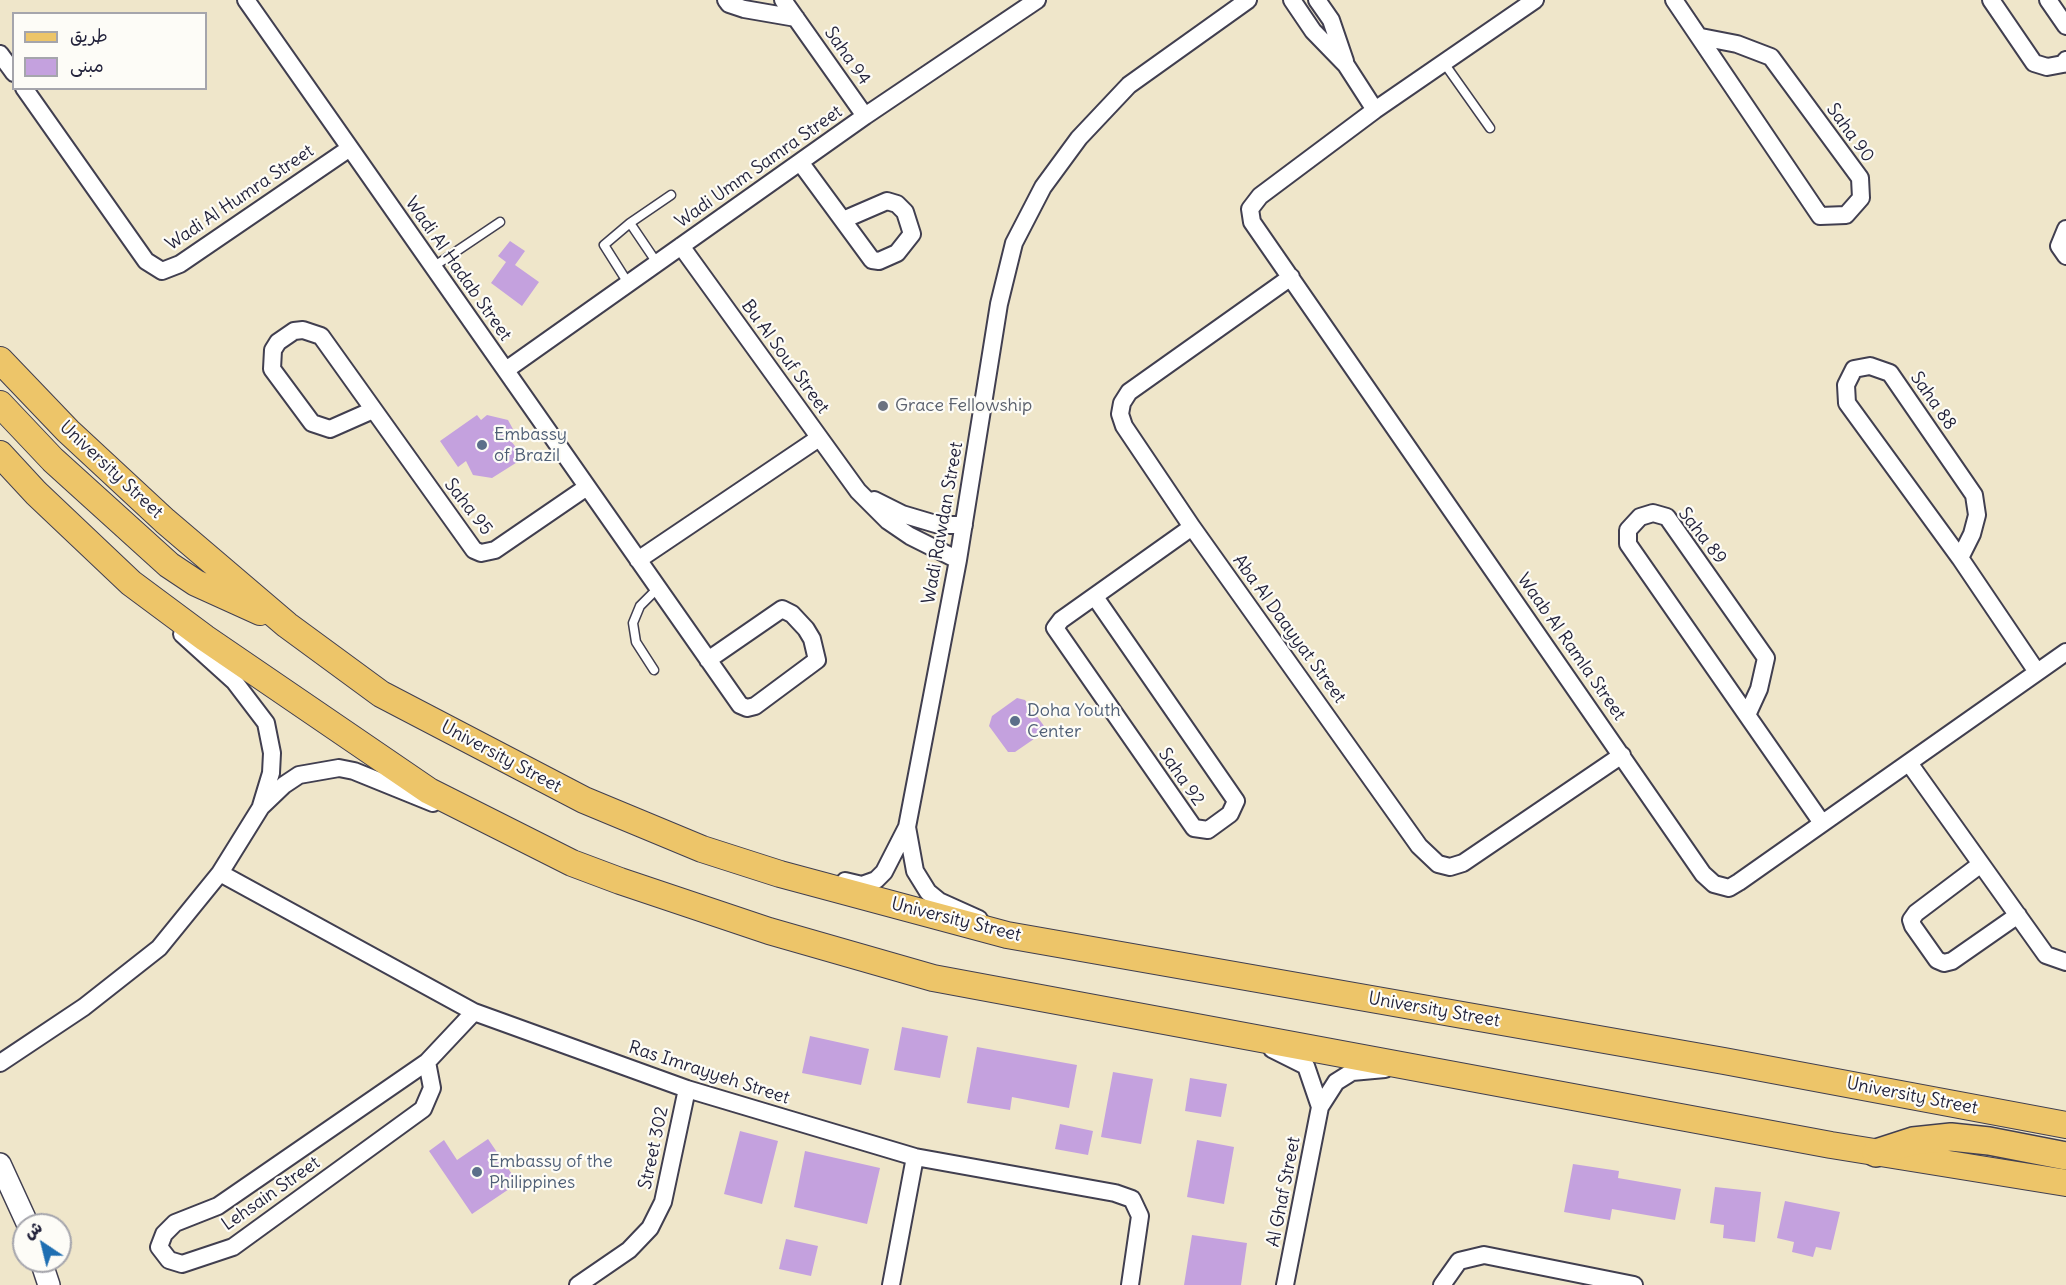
<!DOCTYPE html>
<html>
<head>
<meta charset="utf-8">
<style>
  body { margin:0 }
  #map { position:relative; width:2066px; height:1285px; overflow:hidden; background:#efe6ca; font-family:Delius,"Playpen Sans Arabic",sans-serif }
  canvas { display:block }
  .legend { position:absolute; left:12px; top:12px; width:195px; height:78px; box-sizing:border-box; background:#fdfcf7; border:2px solid #a5a5ac; margin:0; padding:8px 10px; list-style:none; font-size:18px; color:#22223b }
  .legend li { display:flex; align-items:center; gap:12px; height:30px }
  .legend b { width:30px; border:2px solid #a5a5ac }
  .north { position:absolute; left:12px; top:1213px; width:60px; height:60px; box-sizing:border-box; background:#fdfcf7; border:2px solid #a5a5ac; border-radius:50%; rotate:325deg; font-size:16px; font-weight:700; line-height:24px; text-align:center; color:#22223b }
  .north::after { content:''; display:block; margin:auto; width:21px; height:27px; background:#1f6fb2; clip-path:polygon(50% 0,100% 100%,50% 72%,0 100%) }
</style>
</head>
<body>
<div id="map">
<canvas width="2066" height="1285"></canvas>
<ul class="legend">
<li><b style="height:8px;background:#edc569"></b>طريق</li>
<li><b style="height:16px;background:#c4a1de"></b>مبنى</li>
</ul>
<div class="north">ش</div>
</div>
<script>
const ctx = document.querySelector('canvas').getContext('2d');
ctx.lineJoin = 'round';
function fillPath(path, color) {
  ctx.fillStyle = color;
  ctx.fill(path, 'evenodd');
}
function shape(rows) {
  const path = new Path2D();
  for (const r of rows) {
    path.moveTo(r[0], r[1]);
    for (let i = 2; i < r.length; i += 2) path.lineTo(r[i], r[i + 1]);
  }
  return path;
}
function stroke(path, color, width, dash) {
  ctx.strokeStyle = color;
  ctx.lineWidth = width;
  ctx.lineCap = dash ? 'butt' : 'round';
  ctx.setLineDash(dash || []);
  ctx.stroke(path);
}
function label(font, color, halo, rows, align = 'center') {
  ctx.font = font + ' Delius,sans-serif';
  ctx.lineWidth = 4.5;
  ctx.setLineDash([]);
  ctx.textBaseline = 'middle';
  ctx.strokeStyle = halo;
  ctx.fillStyle = color;
  for (const [text, x, y, turn = 0] of rows) {
    ctx.save();
    ctx.translate(x, y);
    ctx.rotate((+turn || 0) * Math.PI / 180);
    ctx.textAlign = isNaN(turn) ? turn : align;
    if (halo) ctx.strokeText(text, 0, 0);
    ctx.fillText(text, 0, 0);
    ctx.restore();
  }
}
fillPath(shape([
  [510,241,525,251,515,265,539,282,522,306,491,283,506,262,498,256],
  [477,415,481,420,487,415,508,420,514,431,507,436,522,455,519,461,492,478,473,475,466,461,458,467,440,441],
  [1017,698,1025,700,1047,730,1015,752,1008,752,989,726,992,716],
  [902,1027,948,1036,940,1078,894,1070],
  [810,1036,869,1049,861,1085,802,1073],
  [977,1047,1077,1065,1069,1108,1012,1097,1010,1110,967,1103],
  [1113,1072,1153,1079,1141,1144,1101,1137],
  [1190,1078,1227,1084,1221,1117,1185,1111],
  [1060,1124,1093,1131,1088,1155,1055,1149],
  [740,1131,778,1141,762,1204,724,1194],
  [488,1139,518,1183,472,1214,429,1151,444,1140,457,1160],
  [1197,1140,1234,1147,1224,1204,1187,1197],
  [805,1151,880,1168,867,1224,794,1207],
  [1573,1164,1619,1171,1618,1178,1681,1189,1675,1220,1612,1209,1610,1220,1564,1212],
  [1715,1187,1761,1192,1755,1242,1723,1238,1724,1225,1710,1223],
  [1785,1201,1840,1212,1831,1250,1816,1247,1813,1257,1792,1252,1794,1242,1777,1238],
  [1192,1235,1247,1243,1241,1285,1184,1285],
  [786,1239,818,1246,811,1276,779,1269]
]), '#c4a1de');
const service = shape([
  [1444,63,1490,128],
  [657,263,630,223,671,195],
  [433,267,500,222],
  [628,283,604,245,630,223],
  [654,670,636,642,633,623,640,606,658,588]
]);
const minor = shape([
  [246,0,350,148,740,705,747,708,755,706,817,660,812,639,806,629,792,614,782,609,708,660],
  [726,0,729,4,744,9,796,18],
  [783,0,865,116],
  [1292,0,1313,31,1346,65,1375,110],
  [1317,0,1331,20,1345,61],
  [1535,0,1375,110,1260,196,1250,209,1252,222,1703,874,1714,884,1729,888,1739,882,2066,652],
  [1674,0,1820,216,1846,215,1861,198,1860,178,1771,57,1737,44,1701,37],
  [1991,0,2034,63,2047,67,2063,64,2066,60],
  [2048,0,2066,26],
  [0,54,14,73],
  [24,88,146,261,162,271,180,264,350,148],
  [800,162,872,260,879,261,897,253,912,234,905,212,897,204,887,201,843,220],
  [2066,229,2059,246,2066,256],
  [681,246,858,491,888,521,910,536,958,560],
  [1291,277,1129,392,1122,403,1120,414,1124,426,1192,527,1419,846,1438,864,1450,867,1463,863,1622,755],
  [506,370,865,116,1037,0],
  [373,410,330,429,312,423,272,369,273,350,278,342,294,331,303,330,321,336,474,550,481,553,495,550,587,487],
  [874,500,902,514,939,525,964,525],
  [1960,558,1972,534,1977,515,1974,495,1890,373,1870,366,1854,369,1846,385,1847,403,1960,558,2037,672],
  [638,560,819,438],
  [1095,597,1236,801,1230,814,1208,830,1194,828,1055,628,1061,620,1192,527],
  [182,634,234,681,266,723,272,753,271,773,261,806],
  [1748,713,1759,689,1766,658,1667,517,1653,513,1640,517,1628,530,1628,544,1822,823],
  [1909,763,2046,955,2066,962],
  [907,827,915,871,928,892,939,901,979,919],
  [1981,864,1916,913,1911,920,1913,926,1937,960,1944,963,1952,961,2018,915],
  [220,873,474,1012,687,1089,915,1157,1115,1193,1132,1199,1140,1216,1130,1285],
  [845,881,862,885,876,880,884,872,907,827,958,560,999,304,1014,243,1043,187,1079,138,1129,85,1248,0],
  [1272,1049,1306,1066,1320,1107],
  [427,1062,432,1088,423,1109,233,1247,182,1264,169,1260,159,1247,164,1234,175,1223,218,1206,427,1062,474,1012],
  [0,1063,84,1007,159,948,220,873,261,807,284,785,299,775,339,768,354,771,433,803],
  [578,1285,629,1250,650,1228,663,1202,687,1089],
  [891,1285,915,1157],
  [1285,1285,1320,1107,1336,1082,1352,1072,1385,1069],
  [1442,1285,1459,1261,1484,1255,1634,1285]
]);
const tertiary = shape([
  [0,1164,28,1225],
  [41,1261,49,1285]
]);
const primary = shape([
  [0,360,68,431,165,521,287,625,381,694,584,800,702,849,780,874,1007,935,1724,1061,2066,1125],
  [0,404,53,460,169,565,196,583,260,612],
  [0,454,36,493,131,583,205,638,429,791,572,863,620,881,769,931,933,978,1831,1145,2066,1183]
]);
const trunk = shape([
  [1876,1153,1913,1141,1951,1137,1989,1141,2066,1156]
]);
stroke(service, '#413f50', 11);
stroke(minor, '#413f50', 20);
stroke(tertiary, '#413f50', 24);
stroke(primary, '#413f50', 28);
stroke(trunk, '#413f50', 30);
stroke(service, '#fff', 8);
stroke(minor, '#fff', 16);
stroke(tertiary, '#fff', 21);
stroke(primary, '#edc569', 26);
stroke(trunk, '#edc569', 27);
for (const [x, y, r, color] of [
  [883,406,6,"#6b7280"],
  [482,445,6,"#5c6f8a"],
  [1015,721,6,"#5c6f8a"],
  [477,1172,6,"#5c6f8a"]
]) {
  const dot = new Path2D();
  dot.arc(x, y, r, 0, 2 * Math.PI);
  ctx.fillStyle = color;
  ctx.fill(dot);
  stroke(dot, '#fdfcf7', 2);
}
label('18px', '#22223b', '#fdfcf7', [
  ["Saha 94",847,56,55],
  ["Saha 90",1850,133,54],
  ["Wadi Umm Samra Street",759,167,-35],
  ["Wadi Al Humra Street",240,198,-34],
  ["Wadi Al Hadab Street",458,269,55],
  ["Bu Al Souf Street",785,357,54],
  ["Saha 88",1933,401,55],
  ["University Street",111,470,43],
  ["Saha 95",468,507,52],
  ["Wadi Rawdan Street",943,523,-80],
  ["Saha 89",1702,536,52],
  ["Aba Al Daayyat Street",1289,629,54],
  ["Waab Al Ramla Street",1571,647,55],
  ["University Street",501,757,28],
  ["Saha 92",1181,777,55],
  ["University Street",956,920,14],
  ["University Street",1434,1010,10],
  ["Ras Imrayyeh Street",709,1073,18],
  ["University Street",1912,1096,11],
  ["Street 302",654,1148,-78],
  ["Al Ghaf Street",1284,1192,-79],
  ["Lehsain Street",271,1194,-35]
]);
label('18px', '#5b616d', '#fdfcf7', [
  ["Grace Fellowship",895,406]
], 'left');
label('18px', '#4e5e75', '#fdfcf7', [
  ["Embassy",494,435],
  ["of Brazil",494,456],
  ["Doha Youth",1027,711],
  ["Center",1027,732],
  ["Embassy of the",489,1162],
  ["Philippines",489,1183]
], 'left');
</script>
</body>
</html>
